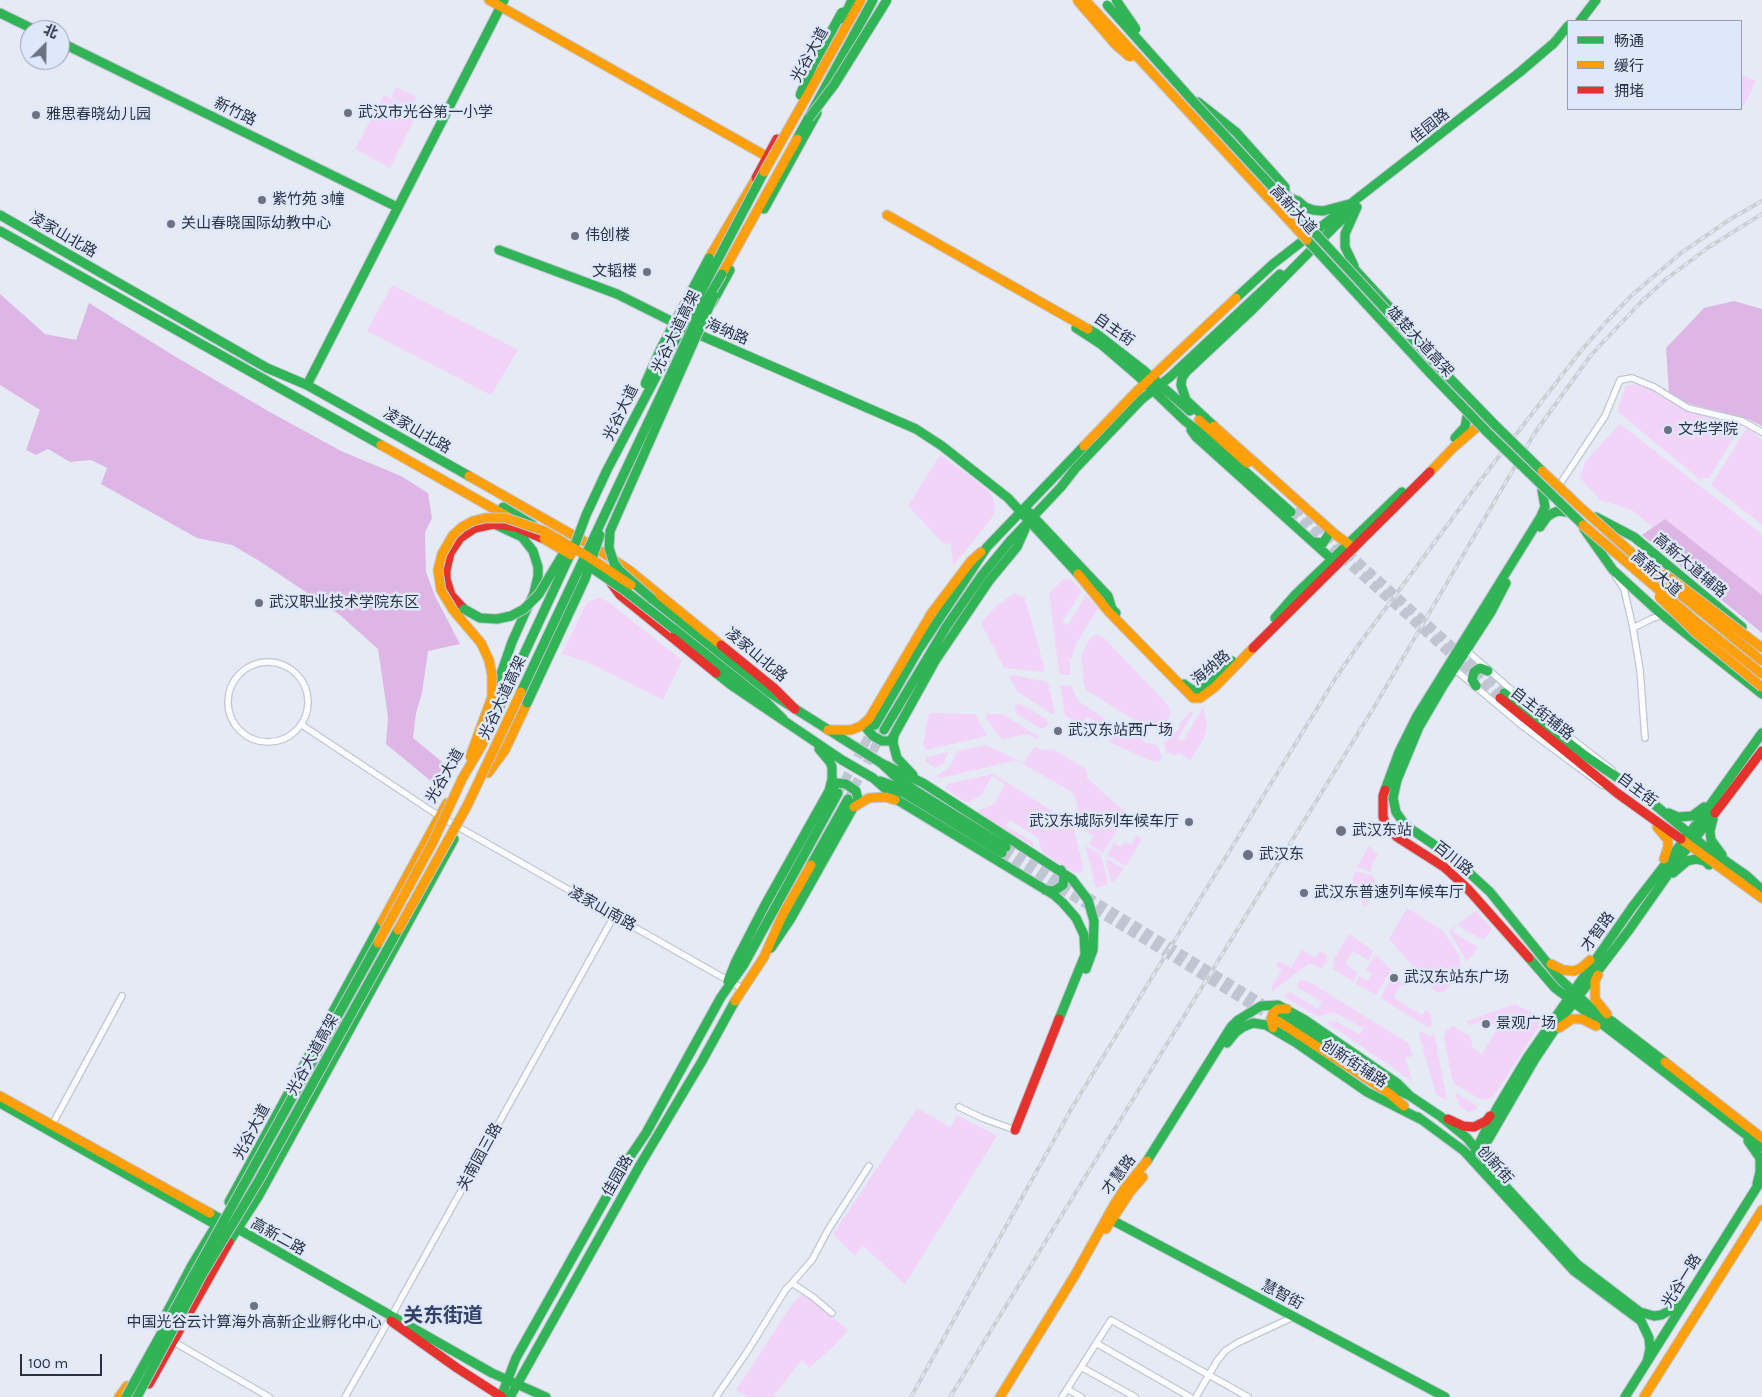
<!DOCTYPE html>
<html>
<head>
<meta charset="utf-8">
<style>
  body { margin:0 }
  #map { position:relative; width:1762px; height:1397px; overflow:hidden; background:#e5eaf5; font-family:Karla,"Noto Sans SC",sans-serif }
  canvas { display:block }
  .legend { position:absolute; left:1567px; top:20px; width:175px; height:90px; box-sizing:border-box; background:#dfe7fb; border:1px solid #979eb2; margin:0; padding:6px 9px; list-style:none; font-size:15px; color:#2a3144 }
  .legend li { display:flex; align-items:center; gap:10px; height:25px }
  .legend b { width:25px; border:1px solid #979eb2 }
  .north { position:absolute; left:20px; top:20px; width:50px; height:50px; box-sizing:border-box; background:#dfe7fb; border:1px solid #979eb2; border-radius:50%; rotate:23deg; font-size:14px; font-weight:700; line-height:20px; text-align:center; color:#2a3144 }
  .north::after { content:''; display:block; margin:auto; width:18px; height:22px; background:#6b7282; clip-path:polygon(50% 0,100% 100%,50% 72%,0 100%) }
  .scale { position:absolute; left:20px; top:1354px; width:82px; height:22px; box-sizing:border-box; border:2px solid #2a3144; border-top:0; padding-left:6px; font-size:15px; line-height:18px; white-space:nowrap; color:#2a3144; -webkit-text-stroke:4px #dfe7fb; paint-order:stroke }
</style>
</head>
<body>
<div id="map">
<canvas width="1762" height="1397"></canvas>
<ul class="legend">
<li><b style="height:6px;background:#30b455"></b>畅通</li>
<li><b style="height:6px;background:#ff9f0a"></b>缓行</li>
<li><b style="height:6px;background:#e5322d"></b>拥堵</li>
</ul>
<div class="north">北</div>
<div class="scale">100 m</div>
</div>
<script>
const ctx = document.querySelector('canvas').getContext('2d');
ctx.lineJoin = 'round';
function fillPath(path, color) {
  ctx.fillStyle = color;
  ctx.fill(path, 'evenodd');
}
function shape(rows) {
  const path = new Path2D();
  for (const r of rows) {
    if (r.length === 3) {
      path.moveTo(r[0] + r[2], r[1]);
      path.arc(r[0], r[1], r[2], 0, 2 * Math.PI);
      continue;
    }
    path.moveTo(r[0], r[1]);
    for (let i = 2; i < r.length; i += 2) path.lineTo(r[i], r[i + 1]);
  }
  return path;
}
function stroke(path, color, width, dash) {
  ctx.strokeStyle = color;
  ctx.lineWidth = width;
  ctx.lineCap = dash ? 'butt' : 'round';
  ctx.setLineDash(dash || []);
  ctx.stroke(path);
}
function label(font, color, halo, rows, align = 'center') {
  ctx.font = font + ' Karla,"Noto Sans SC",sans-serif';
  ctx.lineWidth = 5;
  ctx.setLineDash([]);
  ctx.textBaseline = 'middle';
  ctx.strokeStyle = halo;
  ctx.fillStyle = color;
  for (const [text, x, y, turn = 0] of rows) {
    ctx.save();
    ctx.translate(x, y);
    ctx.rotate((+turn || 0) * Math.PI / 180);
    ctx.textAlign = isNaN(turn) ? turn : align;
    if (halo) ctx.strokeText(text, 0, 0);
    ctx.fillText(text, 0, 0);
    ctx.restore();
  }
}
fillPath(shape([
  [1743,75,1756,81,1744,106,1741,105,1741,81],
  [396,87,417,97,411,107,391,97],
  [384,95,418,112,390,168,355,149],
  [392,285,518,350,491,395,367,331],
  [1639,384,1650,389,1685,411,1742,425,1709,478,1699,479,1617,411,1626,385],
  [1620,424,1762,534,1762,595,1665,519,1653,527,1632,510,1600,500,1580,478,1585,462],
  [1747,428,1762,439,1762,525,1711,485],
  [940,455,973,478,988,490,993,498,995,505,994,513,991,519,953,566,951,544,943,543,908,506],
  [1065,578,1067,580,1069,578,1082,591,1062,622,1068,625,1086,595,1098,608,1075,646,1072,658,1069,659,1071,675,1062,675,1059,673,1049,593],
  [1014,593,1025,598,1045,670,1043,672,1004,668,982,625,982,621,999,603,1000,604],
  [599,598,607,601,682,660,663,700,588,662,562,654,586,604,589,601],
  [1097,635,1104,638,1166,703,1169,707,1170,716,1167,721,1161,727,1154,729,1147,728,1086,690,1084,684,1081,656,1089,640,1093,636],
  [1012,675,1048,682,1055,713,1052,714,1018,692,1009,677],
  [1060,685,1072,686,1078,701,1104,718,1103,726,1088,717,1086,717,1083,722,1075,721,1065,716],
  [1019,703,1046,719,1048,724,1045,728,1040,728,1017,714,1014,709,1016,705],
  [1203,707,1207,724,1204,738,1190,760,1178,753,1176,756,1166,752,1164,743,1180,728,1178,725,1191,711,1193,711,1193,713,1178,738,1183,741],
  [930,713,975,714,987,736,926,750,923,744,928,717],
  [987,714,1002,714,1040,737,1037,739,1027,734,1002,739,985,718],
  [1109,720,1147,743,1157,745,1162,757,1160,761,1154,762,1109,742,1114,734,1109,731],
  [986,745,1024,763,1034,747,1041,750,1053,749,1087,770,1087,778,1126,813,1127,816,1123,821,1080,818,1075,796,1072,792,1018,761,1013,761,940,778,936,776,949,768,958,751],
  [949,752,943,764,935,768,925,761,927,757],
  [993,774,1072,823,1083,866,1082,872,1075,873,1044,854,1042,851,1038,838,1010,820,1006,826,1033,842,1034,847,978,814,979,810,988,807,995,803,1005,784,992,776,981,795,969,802,965,802,945,788,948,784],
  [1081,822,1120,825,1103,853,1089,844,1094,836,1082,829],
  [1137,835,1142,839,1126,866,1107,855,1114,843,1121,847,1125,841,1131,845],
  [1087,846,1101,855,1108,884,1096,888,1086,848],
  [1369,846,1378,855,1372,864,1371,872,1357,867],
  [1108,859,1124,869,1114,881,1111,882,1106,862],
  [1355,871,1373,876,1377,887,1365,907,1354,889,1353,878],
  [1407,908,1443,931,1459,955,1461,970,1446,990,1440,993,1434,990,1389,939],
  [1476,911,1492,929,1483,940,1457,925,1453,932,1478,947,1467,962,1449,931],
  [1349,934,1373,951,1369,961,1353,951,1345,964,1358,973,1353,981,1333,969,1334,959],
  [1302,950,1315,958,1319,951,1326,954,1327,961,1321,969,1314,964,1308,964,1273,991,1271,987,1282,970,1276,966,1279,961,1291,968],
  [1375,956,1378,956,1391,970,1376,995,1355,983,1359,976,1368,981,1372,973,1366,970],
  [1394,974,1405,986,1400,985,1394,998,1420,1014,1423,1014,1426,1009,1430,1014,1432,1023,1429,1028,1380,998],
  [1301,980,1308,981,1408,1043,1413,1056,1405,1058,1412,1081,1326,1022,1335,1021,1360,1035,1363,1028,1338,1014,1331,1013,1317,1016,1283,996,1290,992,1318,1009,1322,1002,1298,988,1297,984],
  [1515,1004,1536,1015,1539,1020,1539,1026,1493,1097,1484,1100,1478,1098,1455,1084,1452,1079,1444,1038,1446,1031,1453,1026,1470,1036,1473,1048,1482,1054,1498,1027,1487,1020,1470,1025,1467,1024,1467,1021],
  [1420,1031,1432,1037,1434,1032,1447,1101,1436,1094,1419,1035],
  [1455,1094,1458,1094,1478,1107,1476,1110,1468,1112,1459,1106],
  [917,1108,950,1127,957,1115,997,1136,905,1284,863,1246,855,1256,833,1234],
  [803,1293,848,1330,834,1346,809,1368,802,1360,773,1397,748,1397,736,1390,793,1303]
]), '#f2d4f8');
fillPath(shape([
  [0,294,45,334,76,340,89,303,176,357,268,411,341,451,401,476,428,493,432,518,425,532,426,572,435,596,460,644,428,651,422,693,416,713,413,738,446,765,437,786,386,744,388,717,378,649,340,615,261,562,232,545,197,538,101,484,107,468,91,460,70,462,48,449,36,455,26,450,40,410,0,385],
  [1734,301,1762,309,1762,426,1748,419,1687,403,1669,393,1666,348,1704,308],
  [1665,519,1762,595,1762,633,1642,535]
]), '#deb6e5');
stroke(shape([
  [1297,507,1504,693],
  [1291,512,1500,698],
  [838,793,874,727],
  [848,799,884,730],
  [1006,847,1268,1007],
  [1002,853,1278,1021]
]), '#c0c5d2', 9, [9, 4.5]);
const street = shape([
  [1560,484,1605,416,1620,380,1632,378,1654,387,1688,408,1742,421,1762,432],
  [1616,577,1624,589,1633,628,1640,670,1645,738],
  [1633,628,1651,619,1663,615],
  [1465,649,1532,708,1612,770],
  [268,702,40],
  [1452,667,1520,724,1602,785],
  [302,725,439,816,743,989],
  [959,1107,982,1118,1015,1130],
  [52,1125,122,996],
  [792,1283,812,1260,828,1230,869,1166],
  [174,1342,269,1397],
  [1096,1343,1190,1397],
  [1081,1367,1135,1397],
  [1067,1389,1081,1397],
  [345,1397,392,1315,614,916],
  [716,1397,747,1352,786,1289,792,1283,813,1297,832,1313],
  [1062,1397,1111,1320,1248,1397],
  [1196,1397,1217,1361,1225,1351,1237,1343,1289,1319]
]);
const fast = shape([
  [0,13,35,30],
  [1580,21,1596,0],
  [60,42,397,207],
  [1198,102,1236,132,1285,187,1285,196],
  [797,139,873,0],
  [1285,196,1298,201,1305,207,1313,210,1323,211,1353,203],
  [764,209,817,113],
  [0,215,267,368,307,385,469,476],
  [0,231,381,445],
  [499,250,617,294,679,325],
  [1348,262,1393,311],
  [1354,266,1345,247,1345,234,1357,207],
  [1236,298,1273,264,1520,72,1554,43,1568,26],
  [712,303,730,270],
  [1076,328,1102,345,1137,375,1185,421,1210,440,1291,512],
  [1088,329,1097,334,1142,369,1190,411],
  [693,332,916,429,942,446,1008,498,1078,574],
  [307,385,504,0],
  [1214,426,1186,400,1181,385,1182,378,1186,372,1251,311,1334,227,1356,207],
  [1191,430,1196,437,1336,563],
  [1455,438,1465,427,1467,417],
  [503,507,533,525],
  [1029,512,1108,596,1112,609,1116,613],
  [1596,517,1634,537,1742,627],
  [494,524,522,537,533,551,538,567,538,576,534,593,512,642,501,674,498,704],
  [1540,527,1547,517,1553,513,1558,511,1566,512],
  [1584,529,1613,570,1660,613,1762,694],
  [1314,542,1323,543,1329,534,1329,529],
  [1506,583,1491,612,1443,686,1419,727,1397,780,1393,798,1396,812,1405,825,1452,857,1490,892,1561,980,1590,1007,1613,1022,1665,1062],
  [652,599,770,693,881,763,898,779,916,791,1006,847],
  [1275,618,1295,595,1402,492],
  [674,629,766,702,783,719],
  [716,673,731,685,842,760,873,778,899,801,1054,895,1063,903,1076,918,1084,935,1085,955,1059,1019],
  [1184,684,1192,690,1203,689,1232,661],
  [1476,686,1472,680,1474,672,1480,668,1488,671],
  [1504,693,1587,757,1643,795,1704,846,1747,876,1762,890],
  [869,720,867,729,873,736,882,741,887,741,891,740,894,735],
  [875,725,919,649,987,547,1084,446],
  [884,730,946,627,982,575,1010,541,1061,487,1075,469,1142,399,1170,377,1280,274],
  [819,749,830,762,832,767,832,779,829,791],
  [881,763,923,783,1072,879,1088,900,1094,921,1093,950,1086,969],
  [913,775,897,758,893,743,894,735,935,661,989,581,1017,547,1025,529],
  [880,781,891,785,1002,853],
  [1385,790,1399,752,1417,716,1540,518,1545,507,1542,490],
  [1669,813,1678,817,1692,816,1704,807],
  [1713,819,1710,831,1711,840,1722,855],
  [811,865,848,799],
  [1673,873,1687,861,1696,859,1705,861,1709,865],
  [1045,890,1054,891,1063,885,1064,876,1061,870],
  [1529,958,1555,988,1762,1147],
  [728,981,736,961,765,905,829,791,837,783,846,784,856,791,858,799,790,920,771,948],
  [1281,1015,1395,1089,1410,1096,1440,1116,1467,1138,1507,1188,1577,1264,1640,1312,1654,1316,1661,1315,1683,1304],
  [1227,1043,1236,1032,1243,1027,1253,1023,1266,1025,1295,1042,1367,1092,1422,1120],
  [0,1103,220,1227],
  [1418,1117,1464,1151,1574,1271,1641,1321,1649,1338,1650,1349,1647,1362],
  [1488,1140,1535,1059,1565,1014,1629,930,1681,856,1715,813],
  [1748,1141,1760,1158,1760,1172,1757,1184],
  [1475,1152,1497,1108,1527,1058,1633,906,1698,822,1762,733],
  [1147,1161,1231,1027,1238,1020,1261,1006,1278,1005,1305,1020,1397,1083,1410,1096],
  [229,1202,382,922],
  [210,1213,492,1373,546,1397],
  [1108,1218,1445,1397],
  [229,1242,258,1197,454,839],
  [164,1318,192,1265,218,1222],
  [501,1397,516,1358,625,1164,646,1133,721,997,743,966,838,793],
  [510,1397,640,1165,702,1061,735,1001],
  [1625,1397,1762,1179]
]);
const slow = shape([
  [489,0,766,156],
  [887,215,1088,329],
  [709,258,754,182],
  [722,274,797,139],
  [1199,420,1247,463],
  [1214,426,1336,535,1354,548],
  [381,445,510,518],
  [1084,446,1136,392,1236,298],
  [1430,472,1454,447,1477,427],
  [469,476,594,547,629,570,721,645],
  [1078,574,1109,612,1193,698,1200,698,1215,687,1253,648],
  [828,730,851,730,861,726,869,719,931,614,971,561,981,552],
  [488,773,505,750,527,703],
  [854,807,869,798,886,797,895,800],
  [1657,827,1668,840,1668,847,1664,859],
  [1681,839,1762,898],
  [382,922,447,803],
  [1551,964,1563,970,1574,971,1581,968,1590,960],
  [1598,975,1595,981,1595,999,1607,1014],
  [735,1001,764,957,783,914,811,865],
  [1278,1021,1390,1094,1404,1106],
  [1273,1028,1271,1020,1273,1013,1278,1009,1287,1009],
  [1559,1028,1572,1019,1582,1019,1596,1026],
  [1665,1062,1762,1138],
  [0,1096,210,1213],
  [1106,1229,1130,1192,1143,1177],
  [119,1397,127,1386],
  [1000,1397,1075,1275,1114,1205,1125,1188,1147,1161],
  [1644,1397,1762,1210]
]);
const jam = shape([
  [756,178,777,139],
  [611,583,620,595,716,673],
  [464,609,451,595,446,579,446,570,450,553,460,538,475,528,494,524,516,527,544,539],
  [721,645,774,688,795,709],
  [1253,648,1430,472],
  [1500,698,1617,793,1681,839],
  [1385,790,1383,796,1383,817,1387,826,1397,837,1444,867,1467,888,1529,958],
  [1715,813,1762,751],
  [1448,1119,1463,1126,1474,1127,1486,1121,1490,1116],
  [1015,1130,1059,1019],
  [391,1321,457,1368,502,1397],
  [149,1384,229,1242]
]);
stroke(street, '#c0c6d4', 8);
stroke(fast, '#c0c6d4', 11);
stroke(slow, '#c0c6d4', 11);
stroke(jam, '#c0c6d4', 11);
stroke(street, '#fbfcfe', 5.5);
stroke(fast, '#30b455', 9);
stroke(slow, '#ff9f0a', 9);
stroke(jam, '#e5322d', 9);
const rail = shape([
  [911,1397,1073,1106,1337,676,1357,647,1483,477,1580,352,1607,321,1631,296,1681,253,1732,218,1762,201],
  [950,1397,1376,704,1534,434,1591,355,1641,302,1666,279,1709,247,1762,214]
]);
stroke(rail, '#ccced1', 4);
stroke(rail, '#dfe7fb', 2, [5.5]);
const fastBridge = shape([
  [1116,0,1136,29],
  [1107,5,1192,100,1436,364,1495,425,1542,471],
  [843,19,852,0],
  [800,95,813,65,842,12],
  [809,118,834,85,887,0],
  [1307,240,1428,371,1488,433,1583,525],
  [645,384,661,348,709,258],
  [586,564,624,590,674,629],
  [652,599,620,571,614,563,609,548,610,531,714,296],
  [464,609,480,618,497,619,511,616,524,609,539,594,563,554],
  [521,692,702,308,722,274],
  [527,703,585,579,600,535],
  [493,721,576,542,586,515,607,470,764,172],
  [126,1397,378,943],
  [137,1397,202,1275,259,1180,398,930]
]);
const slowBridge = shape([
  [1077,0,1115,44,1130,57],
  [1085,0,1307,240],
  [764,172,861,0],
  [1542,471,1579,506,1658,576,1762,661],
  [1583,525,1694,620,1762,674],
  [544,531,587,556,631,585],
  [544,539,571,555],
  [1665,574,1762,648],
  [1659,597,1696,633,1762,687],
  [470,757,492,697,492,675,489,660,481,643,453,610,441,590,438,570,442,554,453,535,462,527,473,521,485,518,506,518,544,531],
  [398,930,467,806,521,692],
  [378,943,433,842,462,779,482,745,493,721]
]);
stroke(fastBridge, '#c0c6d4', 11, []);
stroke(slowBridge, '#c0c6d4', 11, []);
stroke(fastBridge, '#30b455', 9);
stroke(slowBridge, '#ff9f0a', 9);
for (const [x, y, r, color] of [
  [348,113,5,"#6b7282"],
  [36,115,5,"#6b7282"],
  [262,200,5,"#6b7282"],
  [171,224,5,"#6b7282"],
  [575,236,5,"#6b7282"],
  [647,272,5,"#6b7282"],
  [1668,430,5,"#6b7282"],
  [259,603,5,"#6b7282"],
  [1058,731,5,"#6b7282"],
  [1189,822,5,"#6b7282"],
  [1341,831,6,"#6b7282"],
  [1248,855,6,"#6b7282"],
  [1304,893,5,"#6b7282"],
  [1394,978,5,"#6b7282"],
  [1486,1024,5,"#6b7282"],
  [254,1306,5,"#6b7282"]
]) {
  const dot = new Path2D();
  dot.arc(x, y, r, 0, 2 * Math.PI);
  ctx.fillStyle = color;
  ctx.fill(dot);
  stroke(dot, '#dfe7fb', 2);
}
label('15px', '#2a3144', '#dfe7fb', [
  ["光谷大道",810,55,-61],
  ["新竹路",235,112,26],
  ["佳园路",1430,126,-38],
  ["高新大道",1293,210,47],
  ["凌家山北路",63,235,30],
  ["自主街",1114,330,35],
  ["光谷大道高架",676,332,-64],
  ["海纳路",727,332,23],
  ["雄楚大道高架",1420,342,47],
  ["光谷大道",621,413,-64],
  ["凌家山北路",417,431,30],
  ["高新大道辅路",1690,566,40],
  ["高新大道",1656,574,41],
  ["凌家山北路",756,655,40],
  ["海纳路",1211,668,-40],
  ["光谷大道高架",503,698,-65],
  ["自主街辅路",1542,714,38],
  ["光谷大道",445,776,-60],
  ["自主街",1637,790,37],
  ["百川路",1453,859,38],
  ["凌家山南路",602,909,29],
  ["才智路",1598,932,-54],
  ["光谷大道高架",313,1055,-61],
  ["创新街辅路",1354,1064,33],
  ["光谷大道",252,1132,-62],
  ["关南园三路",480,1157,-61],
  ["创新街",1495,1165,48],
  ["才慧路",1119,1175,-53],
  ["佳园路",618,1176,-60],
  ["高新二路",278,1237,29],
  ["光谷一路",1682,1281,-58],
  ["慧智街",1282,1295,28]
]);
label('15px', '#2a3144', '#dfe7fb', [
  ["武汉市光谷第一小学",358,113],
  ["雅思春晓幼儿园",46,115],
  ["紫竹苑 3幢",272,200],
  ["关山春晓国际幼教中心",181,224],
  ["伟创楼",585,236],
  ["文韬楼",637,272,"right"],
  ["文华学院",1678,430],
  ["武汉职业技术学院东区",269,603],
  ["武汉东站西广场",1068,731],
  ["武汉东城际列车候车厅",1179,822,"right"],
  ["武汉东站",1352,831],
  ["武汉东",1259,855],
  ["武汉东普速列车候车厅",1314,893],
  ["武汉东站东广场",1404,978],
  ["景观广场",1496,1024],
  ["中国光谷云计算海外高新企业孵化中心",254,1323,"center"]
], 'left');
label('bold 20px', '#324168', '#dfe7fb', [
  ["关东街道",443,1316]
]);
</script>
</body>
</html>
